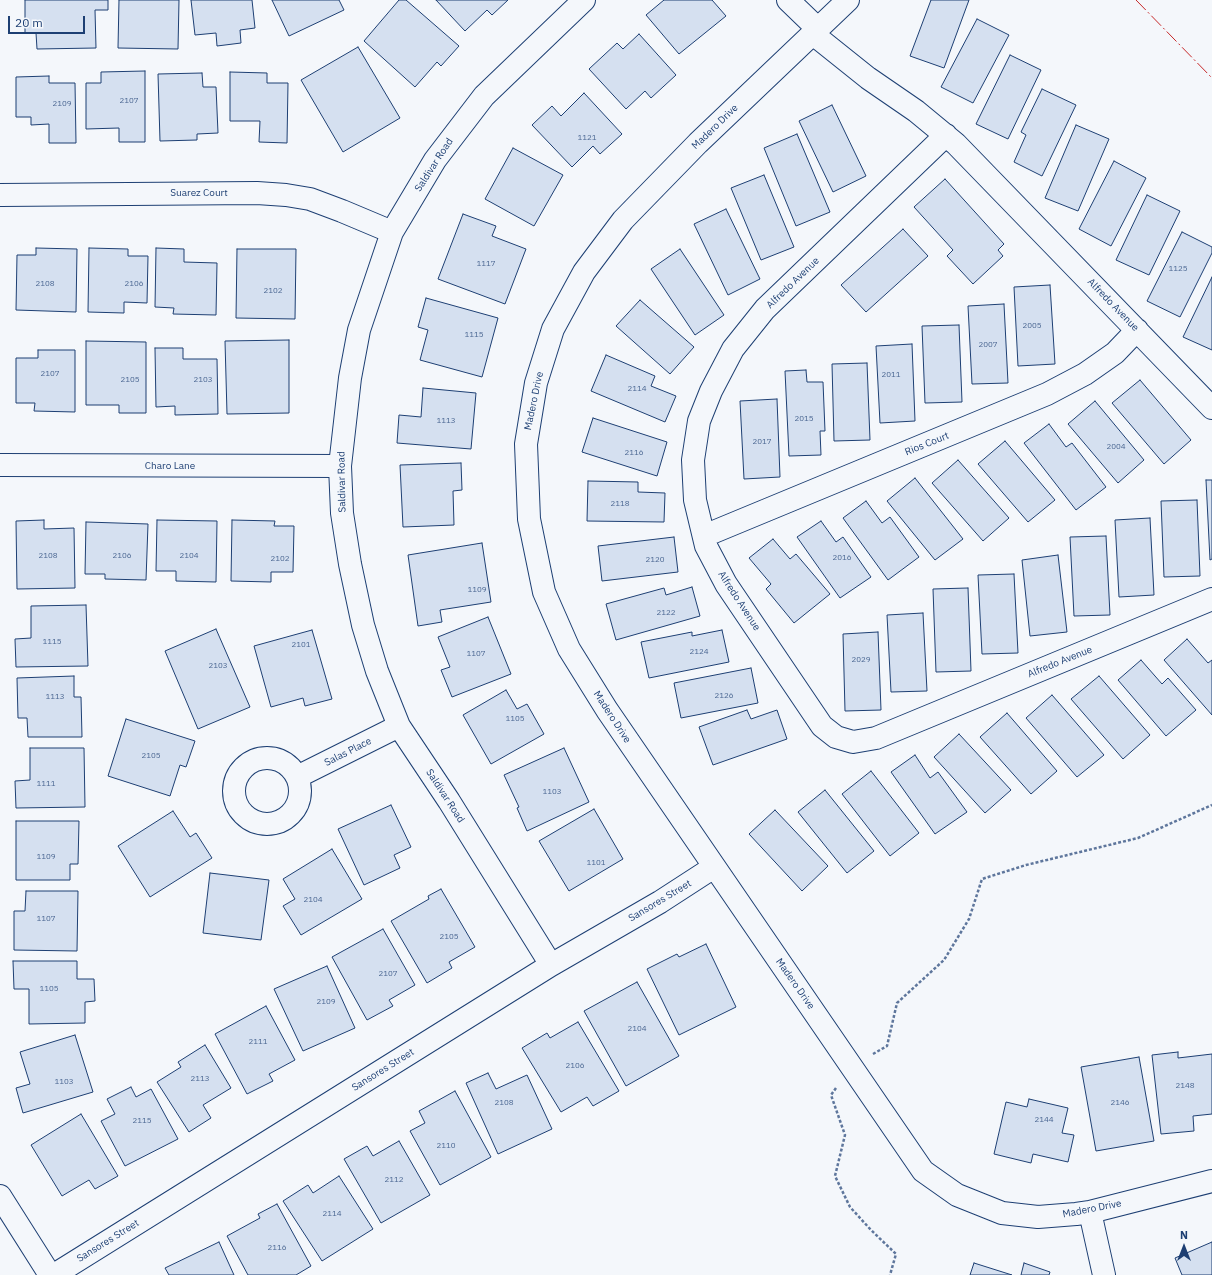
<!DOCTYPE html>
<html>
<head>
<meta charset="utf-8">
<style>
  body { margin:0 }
  #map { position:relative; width:1212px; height:1275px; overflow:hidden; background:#f4f7fb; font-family:"IBM Plex Sans",sans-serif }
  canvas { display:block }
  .north { position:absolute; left:1164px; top:1227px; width:40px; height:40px; -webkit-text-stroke:3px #f4f7fb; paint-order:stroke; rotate:0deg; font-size:11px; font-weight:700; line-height:16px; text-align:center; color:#1d3f73 }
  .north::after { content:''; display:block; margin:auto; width:14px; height:18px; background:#1d3f73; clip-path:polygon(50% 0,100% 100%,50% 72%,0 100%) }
  .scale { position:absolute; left:8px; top:16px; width:77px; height:18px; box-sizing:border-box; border:2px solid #1d3f73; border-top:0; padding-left:5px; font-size:12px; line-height:14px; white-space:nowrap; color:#1d3f73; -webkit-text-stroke:3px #f4f7fb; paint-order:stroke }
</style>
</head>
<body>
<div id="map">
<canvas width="1212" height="1275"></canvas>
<div class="north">N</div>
<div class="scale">20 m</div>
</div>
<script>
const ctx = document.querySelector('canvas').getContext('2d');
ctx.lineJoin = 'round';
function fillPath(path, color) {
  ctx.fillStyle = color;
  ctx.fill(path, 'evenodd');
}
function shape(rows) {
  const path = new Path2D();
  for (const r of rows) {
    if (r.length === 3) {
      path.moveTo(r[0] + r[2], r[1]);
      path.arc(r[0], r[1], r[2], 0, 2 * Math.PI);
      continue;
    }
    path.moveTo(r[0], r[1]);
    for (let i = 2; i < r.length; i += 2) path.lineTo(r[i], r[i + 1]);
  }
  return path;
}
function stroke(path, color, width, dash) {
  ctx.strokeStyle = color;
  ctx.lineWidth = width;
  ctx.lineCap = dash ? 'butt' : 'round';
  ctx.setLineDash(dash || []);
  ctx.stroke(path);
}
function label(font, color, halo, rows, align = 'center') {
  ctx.font = font + ' "IBM Plex Sans",sans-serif';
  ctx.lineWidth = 3;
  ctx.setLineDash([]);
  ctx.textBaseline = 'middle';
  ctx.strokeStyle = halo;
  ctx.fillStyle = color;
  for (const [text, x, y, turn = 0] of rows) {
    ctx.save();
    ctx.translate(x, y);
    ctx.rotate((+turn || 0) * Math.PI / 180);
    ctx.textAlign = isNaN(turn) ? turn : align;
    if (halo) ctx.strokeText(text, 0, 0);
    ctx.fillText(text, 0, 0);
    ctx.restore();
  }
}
const building = shape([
  [25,0,108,0,108,10,95,10,96,48,37,49,36,33,25,33,25,0],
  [119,0,179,0,178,49,118,48,119,0],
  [191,0,252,0,255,28,240,30,241,43,217,46,216,33,195,35,191,0],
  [272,0,339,0,344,10,289,36,272,0],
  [399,0,406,0,459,46,441,66,437,62,415,87,364,41,399,0],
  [436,0,508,0,492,15,487,10,465,31,436,0],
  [664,0,712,0,726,16,679,54,646,15,664,0],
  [931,0,969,0,944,68,910,56,931,0],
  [977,19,1009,35,973,103,941,87,977,19],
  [639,34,676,75,651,98,645,91,626,109,589,69,617,43,623,49,639,34],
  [358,47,400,118,343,152,301,80,358,47],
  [1010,55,1041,70,1008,139,976,124,1010,55],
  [145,71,145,142,119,142,119,128,86,129,86,83,101,83,101,72,145,71],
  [230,72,267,73,267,83,288,83,287,143,259,142,260,121,230,121,230,72],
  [202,73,203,87,216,87,218,133,197,134,197,140,160,141,158,74,202,73],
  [49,76,49,83,75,83,76,143,49,143,49,124,31,125,31,117,16,117,16,77,49,76],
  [1042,89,1076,105,1042,176,1014,162,1026,135,1021,132,1042,89],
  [584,93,622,134,600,154,593,146,572,167,532,125,552,106,561,116,584,93],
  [832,105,866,176,833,192,799,121,832,105],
  [1076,125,1109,139,1078,211,1045,198,1076,125],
  [797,134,830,212,796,226,764,148,797,134],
  [513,148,563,175,534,226,485,199,513,148],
  [1114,161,1146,178,1111,246,1079,229,1114,161],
  [764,175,794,247,761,260,731,188,764,175],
  [945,179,1004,244,998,250,1003,256,973,284,947,256,953,250,914,207,945,179],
  [1147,195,1180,211,1149,275,1116,260,1147,195],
  [726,209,760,279,728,295,694,224,726,209],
  [463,214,496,226,492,236,526,249,505,304,438,279,463,214],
  [903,229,928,256,866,312,841,285,903,229],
  [1182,232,1212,247,1212,253,1180,317,1147,301,1182,232],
  [36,248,77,249,76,312,16,310,17,255,36,255,36,248],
  [89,248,128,249,128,256,148,256,147,303,124,302,124,313,88,312,89,248],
  [156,248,184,249,184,262,217,263,216,315,173,314,174,308,155,307,156,248],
  [237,249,296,249,295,319,236,318,237,249],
  [680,249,724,315,695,335,651,269,680,249],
  [1212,277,1212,350,1183,337,1212,277],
  [1050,285,1055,364,1018,366,1014,287,1050,285],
  [426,298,498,318,482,377,420,360,428,330,418,327,426,298],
  [640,300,694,347,670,374,616,326,640,300],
  [1004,304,1008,383,972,384,968,306,1004,304],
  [959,325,962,402,925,403,922,326,959,325],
  [289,340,289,413,227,414,225,341,289,340],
  [86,341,146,342,146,413,119,413,119,405,86,405,86,341],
  [912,344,915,421,880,423,876,346,912,344],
  [155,348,183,348,183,359,217,359,218,414,175,415,175,406,156,407,155,348],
  [38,350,75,350,75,412,34,411,35,403,16,403,16,358,38,358,38,350],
  [606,355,655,376,651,386,676,396,665,422,591,391,606,355],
  [867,363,870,440,834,441,832,364,867,363],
  [806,370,807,382,823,382,825,431,820,431,821,455,789,456,785,371,806,370],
  [1140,380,1191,440,1164,464,1112,403,1140,380],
  [423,388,476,393,471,449,397,443,399,415,421,417,423,388],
  [777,399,780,477,744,479,740,401,777,399],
  [1095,401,1144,460,1118,483,1068,424,1095,401],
  [593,418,667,442,657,476,582,452,593,418],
  [1049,424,1066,447,1072,443,1106,487,1076,510,1024,443,1049,424],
  [1005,441,1055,500,1028,522,978,464,1005,441],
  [958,460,1009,518,983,541,932,483,958,460],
  [461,463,462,490,453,491,454,525,403,527,400,465,461,463],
  [915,478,963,539,935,560,887,501,915,478],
  [1206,480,1212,480,1212,559,1210,560,1206,480],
  [588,481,638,482,638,492,665,493,664,522,587,521,588,481],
  [1197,500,1200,576,1164,577,1161,501,1197,500],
  [866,501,882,523,890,517,919,557,888,580,843,518,866,501],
  [1150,518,1154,595,1119,597,1115,520,1150,518],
  [44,520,44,529,74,528,75,588,17,589,16,521,44,520],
  [157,520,217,521,216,582,176,581,176,571,156,571,157,520],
  [232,520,275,521,274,526,294,526,293,572,271,572,271,582,231,581,232,520],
  [821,521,836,542,843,537,871,577,840,598,797,537,821,521],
  [86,522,148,524,146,580,105,579,105,574,85,574,86,522],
  [1106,536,1110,615,1074,616,1070,537,1106,536],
  [674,537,678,572,602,581,598,546,674,537],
  [773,539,790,559,796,554,830,594,794,623,766,589,771,584,749,558,773,539],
  [482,543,491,602,440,610,442,622,418,626,408,555,482,543],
  [1058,555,1067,632,1030,636,1022,560,1058,555],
  [1014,574,1018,653,982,654,978,575,1014,574],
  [692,587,700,616,616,640,606,604,664,588,666,595,692,587],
  [968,588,971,671,936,672,933,589,968,588],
  [86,605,88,666,16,667,15,639,31,638,31,606,86,605],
  [923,613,927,691,891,692,887,615,923,613],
  [488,617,511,674,452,697,441,670,450,667,438,637,488,617],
  [216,629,250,707,198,729,165,651,216,629],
  [312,630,332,699,305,706,303,698,271,707,254,646,312,630],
  [722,630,729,662,649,678,641,642,692,632,692,636,722,630],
  [878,632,881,710,845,711,843,634,878,632],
  [1187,639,1208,663,1212,660,1212,715,1164,660,1187,639],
  [1141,660,1162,684,1168,678,1196,710,1166,736,1118,680,1141,660],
  [751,668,758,703,681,718,674,683,751,668],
  [74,676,74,697,81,697,82,737,28,737,27,718,18,718,17,678,74,676],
  [1099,676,1150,735,1123,759,1071,699,1099,676],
  [506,690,517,709,527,704,544,734,491,764,463,715,506,690],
  [1052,695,1104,755,1077,777,1026,718,1052,695],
  [747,710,751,719,777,710,787,739,713,765,699,727,747,710],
  [1007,713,1057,771,1031,794,980,737,1007,713],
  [126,719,195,741,186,767,180,765,170,796,108,776,126,719],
  [959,734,1011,790,985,813,934,757,959,734],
  [30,748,84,748,85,807,16,808,15,781,30,780,30,748],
  [564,748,589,802,527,831,517,808,519,807,504,775,564,748],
  [915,755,930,778,938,772,967,812,935,834,891,772,915,755],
  [871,771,919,833,890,856,842,794,871,771],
  [825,790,874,851,847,873,798,812,825,790],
  [391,805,411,847,394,855,400,868,364,885,338,829,391,805],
  [594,809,623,859,569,891,539,841,594,809],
  [775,810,828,866,802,891,749,834,775,810],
  [173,811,190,837,196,833,212,858,150,897,118,846,173,811],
  [16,821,79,821,78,864,70,864,70,880,16,880,16,821],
  [332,849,362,899,301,935,283,906,295,899,283,879,332,849],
  [210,873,269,880,261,940,203,933,210,873],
  [441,889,475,947,449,962,452,968,427,983,391,921,429,899,428,896,441,889],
  [26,891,78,891,77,951,14,950,14,911,25,911,26,891],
  [383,929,415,985,389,1000,393,1006,367,1020,332,957,383,929],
  [706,944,736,1007,679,1035,647,969,677,954,679,957,706,944],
  [13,961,77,961,77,979,94,979,95,1001,85,1002,85,1023,29,1024,29,989,14,989,13,961],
  [327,966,355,1028,303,1051,274,989,327,966],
  [637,982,679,1056,626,1086,584,1011,637,982],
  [266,1006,295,1060,269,1074,273,1081,247,1094,215,1034,266,1006],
  [578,1022,619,1091,593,1106,587,1097,561,1112,522,1048,547,1033,550,1038,578,1022],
  [75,1035,93,1092,23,1113,16,1088,30,1084,20,1052,75,1035],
  [205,1045,231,1088,203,1105,211,1118,189,1132,157,1082,181,1067,178,1062,205,1045],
  [1178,1052,1178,1058,1212,1054,1212,1114,1193,1116,1194,1131,1161,1134,1152,1055,1178,1052],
  [1139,1057,1154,1141,1096,1151,1081,1067,1139,1057],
  [488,1073,496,1089,527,1075,552,1129,498,1154,466,1083,488,1073],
  [131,1087,136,1097,151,1089,178,1139,125,1166,101,1121,115,1114,107,1099,131,1087],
  [455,1091,491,1157,440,1185,410,1131,425,1123,419,1111,455,1091],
  [1029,1099,1068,1108,1062,1133,1074,1135,1068,1162,1033,1154,1031,1163,994,1154,1006,1102,1027,1107,1029,1099],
  [81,1114,118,1176,95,1189,89,1180,62,1196,31,1145,81,1114],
  [399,1141,430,1195,381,1223,344,1159,367,1146,373,1156,399,1141],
  [339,1176,373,1229,322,1261,283,1201,308,1185,313,1193,339,1176],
  [277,1204,311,1266,296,1275,248,1275,227,1236,260,1218,258,1214,277,1204],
  [219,1242,234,1275,169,1275,165,1268,219,1242],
  [1212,1242,1212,1275,1182,1275,1175,1258,1212,1242],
  [974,1263,1012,1275,970,1275,974,1263],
  [1024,1263,1050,1272,1049,1275,1021,1275,1024,1263]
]);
fillPath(building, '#d5e0f0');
stroke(building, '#1d3f73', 1);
const minor = shape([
  [788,0,818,29],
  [848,0,698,143,623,220,584,272,553,329,536,383,526,444,529,519,544,592,569,649,607,710,923,1171,957,1195,1002,1213,1038,1217,1076,1214,1090,1212,1212,1181],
  [813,34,868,78,916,111,956,144,1212,408],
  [946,135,765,309,733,349,711,391,699,421,693,460,695,500,706,546,726,584,822,726,836,737,853,742,876,738,1212,599],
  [0,195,257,193,286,195,310,199,342,211,392,232],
  [0,465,340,466],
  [704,536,1047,394,1085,374,1115,353,1137,330],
  [267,791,33],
  [297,777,399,726],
  [551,965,449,801,399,726,377,671,363,625,350,564,342,513,340,466,350,378,359,330,392,232,435,160,484,96,584,0],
  [0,1196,50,1275],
  [1090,1212,1104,1275],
  [54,1275,551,965,660,902,714,867]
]);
stroke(minor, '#1d3f73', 24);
stroke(shape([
  [873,1054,887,1046,897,1003,944,960,969,919,982,879,1026,865,1138,838,1212,805],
  [836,1088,831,1095,845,1135,835,1176,850,1207,871,1230,896,1254,890,1275]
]), '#5e769c', 2.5, [3, 2]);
stroke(minor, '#f4f7fb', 22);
stroke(shape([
  [1136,0,1212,78]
]), '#c62828', 1, [14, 3, 2, 3]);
label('8px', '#4b6792', null, [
  ["2107",129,101],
  ["2109",62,104],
  ["1121",587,138],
  ["1117",486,264],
  ["1125",1178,269],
  ["2108",45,284],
  ["2106",134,284],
  ["2102",273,291],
  ["2005",1032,326],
  ["1115",474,335],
  ["2007",988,345],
  ["2107",50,374],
  ["2011",891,375],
  ["2105",130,380],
  ["2103",203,380],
  ["2114",637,389],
  ["2015",804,419],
  ["1113",446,421],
  ["2017",762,442],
  ["2004",1116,447],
  ["2116",634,453],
  ["2118",620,504],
  ["2108",48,556],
  ["2106",122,556],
  ["2104",189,556],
  ["2016",842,558],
  ["2102",280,559],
  ["2120",655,560],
  ["1109",477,590],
  ["2122",666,613],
  ["1115",52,642],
  ["2101",301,645],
  ["2124",699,652],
  ["1107",476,654],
  ["2029",861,660],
  ["2103",218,666],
  ["2126",724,696],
  ["1113",55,697],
  ["1105",515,719],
  ["2105",151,756],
  ["1111",46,784],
  ["1103",552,792],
  ["1109",46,857],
  ["1101",596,863],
  ["2104",313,900],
  ["1107",46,919],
  ["2105",449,937],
  ["2107",388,974],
  ["1105",49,989],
  ["2109",326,1002],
  ["2104",637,1029],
  ["2111",258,1042],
  ["2106",575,1066],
  ["2113",200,1079],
  ["1103",64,1082],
  ["2148",1185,1086],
  ["2108",504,1103],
  ["2146",1120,1103],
  ["2144",1044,1120],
  ["2115",142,1121],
  ["2110",446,1146],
  ["2112",394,1180],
  ["2114",332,1214],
  ["2116",277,1248]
]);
label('10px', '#1d3f73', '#f4f7fb', [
  ["Madero Drive",715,127,-44],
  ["Saldivar Road",434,165,-57],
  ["Suarez Court",199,193],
  ["Alfredo Avenue",793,283,-44],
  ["Alfredo Avenue",1113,305,46],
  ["Madero Drive",534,401,-78],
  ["Rios Court",927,444,-22],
  ["Charo Lane",170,466],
  ["Saldivar Road",342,482,-91],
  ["Alfredo Avenue",739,601,57],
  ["Alfredo Avenue",1060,662,-22],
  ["Madero Drive",612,717,57],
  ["Salas Place",348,752,-27],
  ["Saldivar Road",445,796,57],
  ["Sansores Street",660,901,-31],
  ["Madero Drive",795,984,55],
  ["Sansores Street",383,1070,-32],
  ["Madero Drive",1092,1209,-11],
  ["Sansores Street",108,1241,-32]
]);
</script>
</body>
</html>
